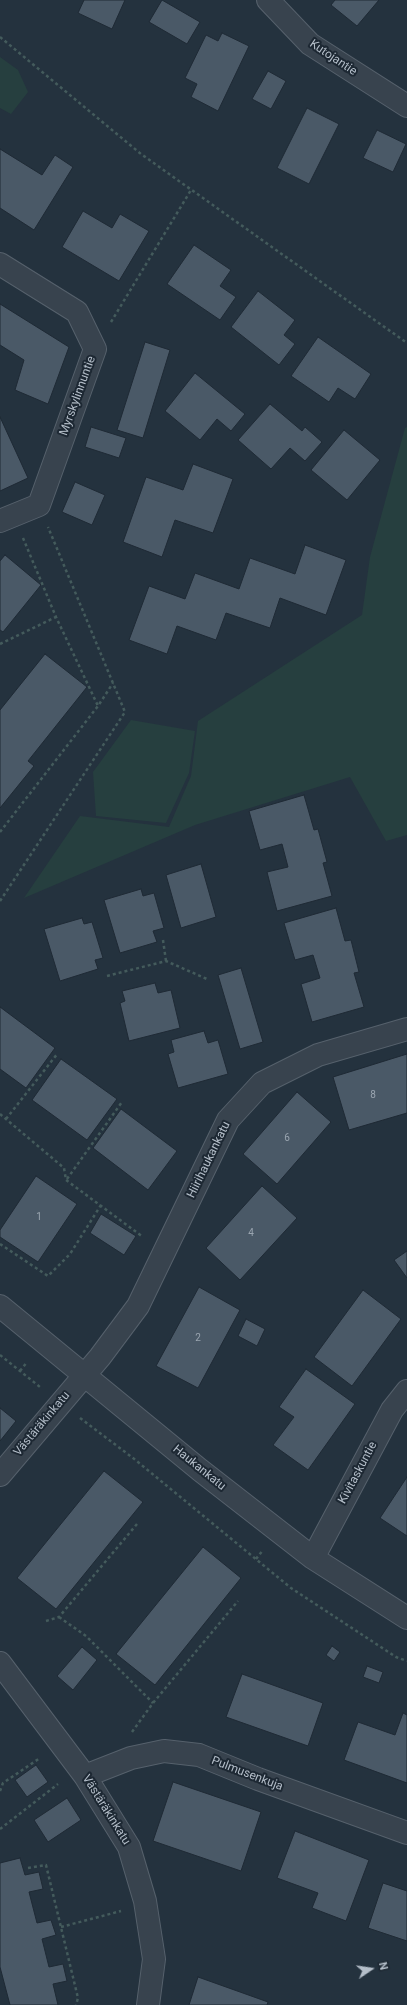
<!DOCTYPE html>
<html>
<head>
<meta charset="utf-8">
<style>
  body { margin:0 }
  #map { position:relative; width:407px; height:2005px; overflow:hidden; background:#24323e; font-family:Roboto,sans-serif }
  canvas { display:block }
  .north { position:absolute; left:351px; top:1949px; width:40px; height:40px; -webkit-text-stroke:3px #1d2833; paint-order:stroke; rotate:77deg; font-size:11px; font-weight:700; line-height:16px; text-align:center; color:#b4bec9 }
  .north::after { content:''; display:block; margin:auto; width:14px; height:18px; background:#b4bec9; clip-path:polygon(50% 0,100% 100%,50% 72%,0 100%) }
</style>
</head>
<body>
<div id="map">
<canvas width="407" height="2005"></canvas>
<div class="north">N</div>
</div>
<script>
const ctx = document.querySelector('canvas').getContext('2d');
ctx.lineJoin = 'round';
function fillPath(path, color) {
  ctx.fillStyle = color;
  ctx.fill(path, 'evenodd');
}
function shape(rows) {
  const path = new Path2D();
  for (const r of rows) {
    path.moveTo(r[0], r[1]);
    for (let i = 2; i < r.length; i += 2) path.lineTo(r[i], r[i + 1]);
  }
  return path;
}
function stroke(path, color, width, dash) {
  ctx.strokeStyle = color;
  ctx.lineWidth = width;
  ctx.lineCap = dash ? 'butt' : 'round';
  ctx.setLineDash(dash || []);
  ctx.stroke(path);
}
function label(font, color, halo, rows, align = 'center') {
  ctx.font = font + ' Roboto,sans-serif';
  ctx.lineWidth = 4;
  ctx.setLineDash([]);
  ctx.textBaseline = 'middle';
  ctx.strokeStyle = halo;
  ctx.fillStyle = color;
  for (const [text, x, y, turn = 0] of rows) {
    ctx.save();
    ctx.translate(x, y);
    ctx.rotate((+turn || 0) * Math.PI / 180);
    ctx.textAlign = isNaN(turn) ? turn : align;
    if (halo) ctx.strokeText(text, 0, 0);
    ctx.fillText(text, 0, 0);
    ctx.restore();
  }
}
fillPath(shape([
  [0,57,18,70,28,92,11,114,0,108],
  [407,427,407,835,386,841,350,777,195,825,24,898,80,816,169,827,191,776,198,721,362,615,370,557,405,428],
  [131,720,195,731,189,773,166,823,96,816,93,772]
]), '#263f3f');
const building = shape([
  [84,0,125,0,112,29,78,13,84,0],
  [162,0,200,22,187,44,149,22,162,0],
  [335,0,379,0,357,26,331,5,335,0],
  [222,33,249,46,218,111,191,97,197,84,185,78,206,35,218,41,222,33],
  [268,71,286,81,271,109,252,99,268,71],
  [307,108,339,124,309,184,277,168,307,108],
  [377,130,406,144,393,172,363,158,377,130],
  [0,149,42,175,55,155,73,167,34,230,0,208,0,149],
  [83,211,112,228,120,214,149,231,119,281,62,247,83,211],
  [194,245,231,270,220,286,236,297,220,320,167,284,194,245],
  [258,291,295,320,284,335,295,344,279,365,231,327,258,291],
  [0,304,69,347,48,404,15,390,24,360,0,345,0,304],
  [318,337,371,374,355,399,338,388,329,402,291,376,318,337],
  [145,342,170,350,143,438,117,430,145,342],
  [195,373,245,414,231,431,217,419,200,440,165,411,195,373],
  [270,404,302,431,305,427,322,442,305,461,290,448,271,469,238,440,270,404],
  [0,417,28,478,0,491,0,417],
  [91,427,126,438,119,458,85,447,91,427],
  [344,430,380,460,347,500,311,470,344,430],
  [193,464,233,479,213,533,175,520,162,557,123,542,146,477,183,490,193,464],
  [75,482,105,495,92,525,62,512,75,482],
  [305,545,346,560,326,615,280,598,270,628,226,613,216,640,177,626,167,654,129,640,149,586,185,599,195,573,239,589,250,558,295,574,305,545],
  [5,555,41,585,3,632,0,630,0,561,5,555],
  [45,654,87,687,28,761,34,766,0,808,0,710,45,654],
  [304,795,314,830,318,829,327,862,323,863,332,896,277,911,267,872,288,867,282,844,260,850,249,811,304,795],
  [201,864,216,917,181,928,166,875,201,864],
  [141,889,143,896,154,893,164,928,153,931,157,942,120,953,104,900,141,889],
  [336,908,345,941,351,940,359,972,354,973,364,1007,312,1022,301,984,320,978,313,955,295,960,284,923,336,908],
  [82,918,84,924,92,922,103,958,95,960,98,969,60,981,44,929,82,918],
  [241,968,263,1042,240,1049,218,975,241,968],
  [155,983,158,993,171,990,180,1028,129,1041,120,1003,125,1001,122,991,155,983],
  [0,1007,55,1048,26,1088,0,1069,0,1007],
  [204,1031,208,1043,218,1040,228,1074,178,1088,168,1054,174,1052,171,1040,204,1031],
  [407,1054,407,1113,349,1130,333,1077,407,1054],
  [61,1059,117,1099,87,1140,32,1100,61,1059],
  [297,1092,331,1122,277,1184,243,1154,297,1092],
  [121,1109,177,1151,148,1190,93,1148,121,1109],
  [36,1176,77,1204,38,1262,0,1237,0,1230,36,1176],
  [262,1186,297,1218,240,1280,206,1248,262,1186],
  [101,1214,136,1236,124,1255,90,1233,101,1214],
  [407,1251,407,1278,394,1260,407,1251],
  [199,1287,240,1310,198,1388,156,1366,199,1287],
  [363,1290,401,1319,352,1386,314,1357,363,1290],
  [246,1319,265,1329,257,1346,238,1336,246,1319],
  [306,1369,355,1404,308,1470,273,1445,294,1417,279,1407,306,1369],
  [0,1408,16,1421,0,1441,0,1408],
  [104,1471,143,1502,56,1609,17,1578,104,1471],
  [407,1477,407,1536,380,1518,407,1477],
  [203,1547,241,1578,155,1685,116,1654,203,1547],
  [332,1646,340,1652,334,1661,326,1655,332,1646],
  [82,1647,97,1660,73,1690,57,1676,82,1647],
  [367,1666,383,1672,379,1683,363,1677,367,1666],
  [242,1674,323,1703,308,1746,226,1717,242,1674],
  [403,1713,407,1715,407,1783,344,1760,358,1722,395,1735,403,1713],
  [36,1765,48,1782,27,1797,15,1780,36,1765],
  [173,1782,261,1812,241,1871,153,1841,173,1782],
  [67,1798,81,1820,48,1842,34,1820,67,1798],
  [295,1831,369,1860,346,1921,312,1908,318,1893,277,1878,295,1831],
  [20,1858,25,1875,39,1872,43,1889,29,1892,37,1923,51,1920,56,1935,42,1939,49,1967,63,1964,67,1981,53,1984,58,2005,10,2005,0,1967,0,1863,20,1858],
  [383,1883,407,1891,407,1941,368,1928,383,1883],
  [198,1977,268,2002,267,2005,189,2005,198,1977]
]);
fillPath(building, '#4a5967');
stroke(building, '#1f2a35', 1);
const minor = shape([
  [268,0,310,44,407,106],
  [0,264,77,312,95,349,39,505,0,521],
  [0,1306,200,1470,313,1558,407,1618],
  [0,1475,100,1357,138,1306,228,1120,262,1083,318,1055,407,1029],
  [313,1558,392,1410,407,1391],
  [0,1663,85,1776,129,1847,145,1901,154,1959,148,2005],
  [85,1776,131,1758,164,1751,199,1755,258,1779,407,1833]
]);
stroke(minor, '#56616c', 24);
stroke(shape([
  [0,37,141,154,407,343],
  [111,322,191,190],
  [23,538,56,617,98,706],
  [0,644,56,617],
  [0,832,98,706,113,683],
  [0,901,125,712,48,527],
  [163,940,166,961],
  [107,976,166,961,207,979],
  [0,1114,64,1168,66,1180,143,1237],
  [6,1119,58,1053],
  [67,1179,122,1102],
  [0,1244,48,1276,70,1254,101,1205],
  [0,1355,40,1387],
  [20,1371,27,1362],
  [80,1418,133,1458,291,1588,396,1657,407,1661],
  [256,1559,263,1550],
  [59,1617,86,1636,153,1703],
  [46,1621,59,1617,137,1524],
  [132,1732,153,1703,238,1601],
  [0,1791,3,1783,40,1758],
  [0,1829,58,1784],
  [28,1868,46,1865,78,1998,76,2005],
  [61,1927,121,1911]
]), '#445b5c', 2.5, [3, 3]);
stroke(minor, '#38434e', 22);
label('10px', '#9aa5b0', null, [
  ["8",373,1095],
  ["6",287,1138],
  ["1",39,1217],
  ["4",251,1233],
  ["2",198,1338]
]);
label('12px', '#b4bec9', '#1d2833', [
  ["Kutojantie",333,58,34],
  ["Myrskylinnuntie",78,396,-70],
  ["Hiirihaukankatu",209,1160,-64],
  ["Västäräkinkatu",42,1424,-50],
  ["Haukankatu",199,1468,39],
  ["Kivitaskuntie",358,1473,-62],
  ["Pulmusenkuja",247,1774,21],
  ["Västäräkinkatu",106,1810,58]
]);
</script>
</body>
</html>
